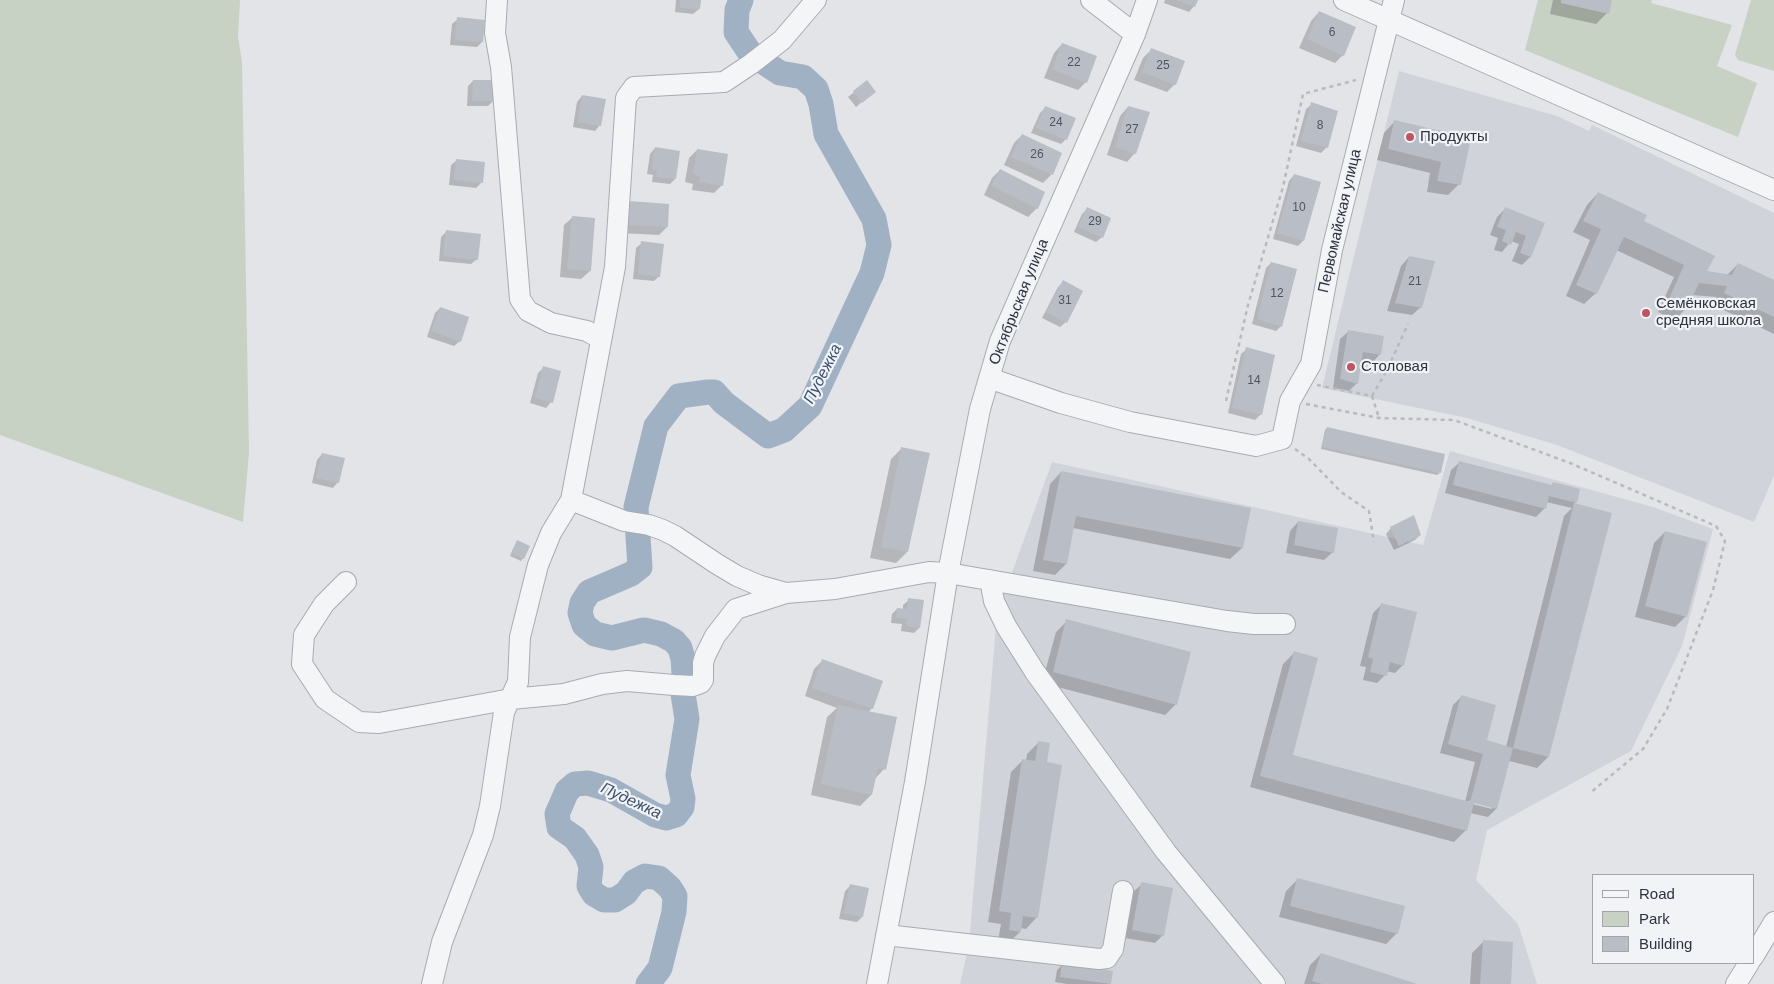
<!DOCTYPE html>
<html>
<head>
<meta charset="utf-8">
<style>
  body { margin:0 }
  #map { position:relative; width:1774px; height:984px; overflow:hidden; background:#e2e4e8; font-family:Arial,sans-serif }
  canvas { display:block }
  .legend { position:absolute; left:1592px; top:874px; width:162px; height:90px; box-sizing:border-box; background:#f1f3f6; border:1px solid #a2a6ac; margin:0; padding:6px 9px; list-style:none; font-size:15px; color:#2c323e }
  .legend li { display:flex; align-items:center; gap:10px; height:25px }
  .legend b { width:25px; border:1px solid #a2a6ac }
</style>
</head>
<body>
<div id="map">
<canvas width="1774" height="984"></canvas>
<ul class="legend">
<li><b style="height:6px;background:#f4f5f7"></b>Road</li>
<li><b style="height:14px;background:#c7d1c4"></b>Park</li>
<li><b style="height:14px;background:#b9bdc5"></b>Building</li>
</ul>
</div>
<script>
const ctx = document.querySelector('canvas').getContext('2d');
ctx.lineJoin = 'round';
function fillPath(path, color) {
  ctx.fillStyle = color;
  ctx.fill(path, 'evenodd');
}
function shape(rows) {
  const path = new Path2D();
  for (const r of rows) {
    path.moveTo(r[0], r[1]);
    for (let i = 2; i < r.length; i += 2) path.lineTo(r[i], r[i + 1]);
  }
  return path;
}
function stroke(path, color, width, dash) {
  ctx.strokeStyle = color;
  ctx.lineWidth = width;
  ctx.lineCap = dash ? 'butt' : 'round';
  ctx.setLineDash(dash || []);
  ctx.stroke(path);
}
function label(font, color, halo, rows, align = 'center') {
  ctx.font = font + ' Arial,sans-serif';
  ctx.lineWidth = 4.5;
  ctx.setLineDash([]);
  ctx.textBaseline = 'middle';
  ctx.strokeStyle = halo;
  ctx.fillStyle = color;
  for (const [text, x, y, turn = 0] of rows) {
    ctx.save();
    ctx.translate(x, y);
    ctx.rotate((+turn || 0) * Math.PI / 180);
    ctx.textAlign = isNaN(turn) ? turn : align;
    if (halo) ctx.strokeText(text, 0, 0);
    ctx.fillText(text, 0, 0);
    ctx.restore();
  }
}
fillPath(shape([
  [1399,71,1557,116,1589,131,1592,125,1774,213,1774,476,1754,522,1557,445,1467,418,1322,388],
  [1450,451,1653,507,1713,529,1682,646,1631,751,1487,830,1476,880,1518,924,1537,984,960,984,969,944,997,614,1052,462,1423,545]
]), '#d0d3da');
fillPath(shape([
  [0,0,240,0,238,37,242,62,249,452,243,522,0,435],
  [1538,0,1652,0,1651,3,1732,25,1717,66,1757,83,1738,137,1525,50],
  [1751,0,1774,0,1774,71,1738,60,1735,55]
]), '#c7d1c4');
fillPath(shape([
  [676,0,699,0,699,9,693,14,675,12],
  [1165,0,1196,0,1194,6,1189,12,1164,3],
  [1553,0,1610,0,1607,13,1596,24,1550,14],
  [1319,12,1343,55,1335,63,1299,48,1311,21],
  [458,19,482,42,477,47,450,45,452,24],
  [1062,44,1086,82,1078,90,1044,78,1054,53],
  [1151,50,1175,84,1167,92,1134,80,1143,58],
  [473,81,493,101,488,106,467,106,468,86],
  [867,82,874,92,856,107,848,97],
  [582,96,600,125,595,131,573,127,577,102],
  [1312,104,1327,147,1321,153,1296,146,1306,109],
  [1128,107,1135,153,1127,162,1107,155,1120,116],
  [1045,108,1066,139,1061,144,1031,133,1040,113],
  [1395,121,1470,139,1459,184,1448,195,1427,192,1430,173,1377,160,1384,133],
  [1022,135,1061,154,1051,175,1043,183,1004,165,1014,143],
  [655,148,675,179,670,184,652,182,653,175,647,174,650,154],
  [697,150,722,185,714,193,692,190,693,184,685,182,689,158],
  [457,160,481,183,476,188,449,185,451,165],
  [1000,170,1037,208,1028,217,984,195,992,178],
  [1294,175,1303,241,1298,246,1273,239,1289,181],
  [1598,193,1642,222,1705,272,1727,275,1738,264,1774,282,1774,334,1713,305,1717,297,1692,295,1686,309,1674,320,1658,312,1674,277,1616,250,1596,293,1584,304,1566,296,1590,240,1573,232,1587,205],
  [1087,209,1102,237,1096,242,1074,232,1082,214],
  [1505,209,1543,223,1530,257,1522,265,1512,261,1519,244,1511,241,1502,252,1494,250,1498,238,1490,235,1497,217],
  [621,211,667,227,659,235,620,233],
  [573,217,590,271,581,279,560,277,564,225],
  [447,231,477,259,471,264,439,261,441,237],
  [642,243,659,276,654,281,633,279,636,248],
  [1409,257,1421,307,1412,315,1387,311,1401,266],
  [1271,263,1281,326,1276,331,1252,324,1266,268],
  [1063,282,1066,322,1060,327,1042,318,1058,287],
  [440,308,460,341,454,346,427,337,435,313],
  [1349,331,1380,354,1372,363,1360,361,1357,383,1349,391,1333,388,1340,339],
  [1247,349,1261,414,1255,420,1228,413,1241,354],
  [543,368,551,402,546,408,530,403,538,373],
  [1327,428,1440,473,1437,475,1321,449,1325,430],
  [902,448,907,552,896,563,870,558,891,459],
  [322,454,338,482,333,488,312,483,317,460],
  [1460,462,1551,486,1553,483,1576,502,1574,504,1548,757,1537,768,1509,761,1496,809,1488,817,1470,813,1466,830,1454,842,1250,787,1283,664,1294,653,1291,756,1465,802,1475,762,1440,753,1453,705,1461,697,1485,741,1506,747,1564,516,1572,508,1546,502,1544,509,1536,517,1445,493,1451,470],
  [1468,801,1492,807,1492,809,1468,803],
  [1061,472,1249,509,1242,548,1230,559,1073,528,1066,564,1055,575,1033,571,1050,484],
  [1298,522,1333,552,1324,560,1286,553,1290,531],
  [1391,528,1420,535,1415,540,1394,550,1386,534],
  [1665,532,1686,616,1675,627,1635,617,1654,543],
  [517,541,523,558,521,561,510,556],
  [909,600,919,628,914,633,901,631,902,624,891,623,892,614,897,609,903,610,903,605],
  [1382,604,1403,665,1395,673,1386,671,1385,675,1377,683,1363,680,1366,667,1360,666,1373,613],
  [1067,621,1176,704,1165,715,1042,683,1056,632],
  [822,661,872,708,868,713,884,769,874,780,871,795,860,806,811,795,827,717,837,708,805,696,814,669],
  [1038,743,1037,917,1026,929,1020,928,1020,932,1008,943,998,941,1001,924,988,922,1011,772,1023,760,1026,761,1027,754],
  [1297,880,1397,933,1386,944,1279,917,1286,891],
  [1142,884,1163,935,1155,943,1125,938,1133,892],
  [850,886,862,917,857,922,839,919,845,891],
  [1483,942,1510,984,1470,984,1472,953],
  [1321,954,1415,984,1304,984,1310,965],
  [1062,965,1112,972,1110,984,1067,984,1055,982,1057,970]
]), '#0003');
stroke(shape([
  [684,673,683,659,680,648,674,641,661,634,644,630,612,638,595,634,584,625,580,613,582,603,589,592,631,574,640,567,636,507,656,426,679,396,708,392,714,392,724,403,768,436,784,430,810,406,872,273,879,245,874,219,826,134,821,104,816,89,803,77,780,73,750,53,736,32,737,10,741,0],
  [648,984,660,968,674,912,675,896,670,888,659,878,645,876,634,882,626,893,615,900,604,900,594,894,589,886,591,867,587,855,575,838,559,827,557,814,567,791,575,784,588,783,611,790,655,815,666,818,676,815,682,807,683,799,678,775,687,719,683,694]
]), '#a1b1c4', 25);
fillPath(shape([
  [680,0,701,0,700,9,680,8],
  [1176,0,1198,0,1195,7],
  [1561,0,1612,0,1609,14,1561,3],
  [1319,11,1356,27,1344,56,1307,39],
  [457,17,485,20,483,42,455,40],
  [1062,43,1097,56,1087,83,1052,69],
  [1151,48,1185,61,1176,85,1142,72],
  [473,80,495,80,494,101,472,101],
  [867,80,876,92,862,103,853,91],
  [582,95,606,99,601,126,578,122],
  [1311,102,1338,111,1328,148,1301,141],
  [1045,106,1076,118,1067,140,1036,128],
  [1128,106,1150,112,1136,154,1115,147],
  [1394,120,1471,138,1461,185,1437,181,1441,162,1388,149],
  [1022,134,1062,153,1053,175,1011,157],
  [655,147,680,151,676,179,656,177,657,170,652,169],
  [697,149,728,154,723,186,699,182,700,176,693,174],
  [456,159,485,162,483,183,454,180],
  [1000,169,1045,192,1038,209,991,186],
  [1294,174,1321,182,1304,241,1277,233],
  [1598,192,1647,215,1644,221,1715,256,1707,271,1732,275,1738,263,1774,280,1774,317,1724,293,1727,286,1699,283,1687,309,1668,301,1684,265,1624,237,1597,294,1576,285,1601,229,1583,221],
  [629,201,669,204,668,227,627,225],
  [1087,207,1111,218,1103,238,1078,227],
  [1505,207,1545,223,1531,257,1520,253,1526,236,1516,232,1511,245,1502,241,1506,230,1497,227],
  [572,216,595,218,591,271,567,269],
  [446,230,481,234,478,260,443,256],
  [641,241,664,244,660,277,638,274],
  [1409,256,1435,261,1422,308,1395,303],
  [1271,262,1297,269,1282,327,1257,319],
  [1063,280,1083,291,1067,323,1046,312],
  [440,307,469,317,461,342,431,331],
  [1348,330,1384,336,1381,355,1363,352,1358,384,1340,379],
  [1246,347,1275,355,1262,415,1232,408],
  [543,366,561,371,553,403,535,398],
  [1327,427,1445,454,1441,473,1322,447],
  [901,447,930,453,908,552,881,547],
  [322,453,345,458,339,483,316,478],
  [1459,461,1552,485,1553,482,1580,489,1577,503,1549,496,1546,509,1453,485],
  [1061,471,1251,508,1243,548,1076,516,1067,564,1043,560],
  [1574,503,1612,513,1549,757,1513,748],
  [1414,515,1421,535,1399,546,1390,527],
  [1298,521,1338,528,1334,553,1294,545],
  [1665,531,1707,542,1687,617,1645,606],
  [517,540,530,546,524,559,511,553],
  [908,598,924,600,920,628,906,626,907,619,896,618,897,608,907,609],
  [1381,603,1417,612,1404,666,1390,662,1387,676,1370,672,1373,659,1368,657],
  [1066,619,1191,652,1177,705,1053,672],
  [1294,651,1318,658,1293,755,1470,802,1483,754,1448,744,1461,695,1496,705,1487,740,1513,748,1497,809,1474,803,1467,831,1260,776],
  [822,659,883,681,873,709,812,688],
  [838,705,897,717,886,770,878,768,872,795,821,784],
  [1038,741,1050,743,1047,762,1062,765,1038,918,1023,916,1021,932,1009,930,1011,913,999,911,1022,759,1035,761],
  [1297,878,1405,906,1398,934,1290,906],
  [1141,882,1173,888,1164,936,1132,930],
  [850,884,869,888,863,917,844,913],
  [1483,940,1513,942,1511,984,1480,984],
  [1321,953,1417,984,1322,984,1312,981],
  [1062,963,1113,971,1111,984,1060,977]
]), '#b9bdc5');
const minor = shape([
  [497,0,495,33,501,67,520,299,528,311,551,323,587,331,601,339],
  [816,0,782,40,751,64,724,82,634,87,626,98,615,267,571,500,624,521,649,525,663,530,675,536,717,564,737,576,758,585,786,593,835,589,929,572,948,573,1227,621,1254,624,1285,624],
  [1091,0,1135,34],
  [1344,0,1774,190],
  [989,378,1061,403,1130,422,1256,446,1282,439,1290,401,1311,364,1332,250,1394,0],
  [990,580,994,601,1006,626,1035,672,1166,852,1275,984],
  [346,582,324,604,304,635,302,664,325,699,359,722,379,723,511,699,564,694,602,684,627,681,674,685,693,686,701,683,703,680,703,663,705,656,715,636,736,609,786,593],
  [886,935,1099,959,1107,958,1113,949,1123,891],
  [1753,957,1774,922],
  [432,984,442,942,483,835,490,806,504,712,518,682,520,637,538,565,551,533,571,500],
  [877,984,915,782,948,573,980,409,1000,341,1135,34,1147,0],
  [1736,984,1749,963]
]);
stroke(minor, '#a8abb2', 22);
stroke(shape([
  [1317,385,1372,396,1387,370,1408,324],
  [1372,396,1379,418],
  [1226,401,1248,305,1283,187,1303,94,1356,80],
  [1306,404,1379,418,1454,420,1570,463,1716,526,1725,541,1713,590,1667,709,1643,749,1590,793],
  [1295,449,1309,459,1341,492,1369,511,1374,542]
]), '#b8bac0', 2.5, [4, 4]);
stroke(minor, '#f4f5f7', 20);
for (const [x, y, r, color] of [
  [1410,137,5,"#bf5564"],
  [1646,313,5,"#bf5564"],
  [1351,367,5,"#bf5564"]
]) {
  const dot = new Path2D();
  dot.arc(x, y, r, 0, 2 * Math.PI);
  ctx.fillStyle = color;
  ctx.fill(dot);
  stroke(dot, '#f1f3f6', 2);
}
label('12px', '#4f5560', null, [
  ["6",1332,33],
  ["22",1074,63],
  ["25",1163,66],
  ["24",1056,123],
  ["8",1320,126],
  ["27",1132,130],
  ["26",1037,155],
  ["10",1299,208],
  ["29",1095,222],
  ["21",1415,282],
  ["12",1277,294],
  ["31",1065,301],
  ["14",1254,381]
]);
label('15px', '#2c323e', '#f1f3f6', [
  ["Продукты",1420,137],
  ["Семёнковская",1656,304],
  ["средняя школа",1656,321],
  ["Столовая",1361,367]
], 'left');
label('15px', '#2c323e', '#f1f3f6', [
  ["Первомайская улица",1340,221,-77],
  ["Октябрьская улица",1019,302,-68]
]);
label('italic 16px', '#3b516d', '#f1f3f6', [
  ["Пудежка",823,374,-63],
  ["Пудежка",631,801,25]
]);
</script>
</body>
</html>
